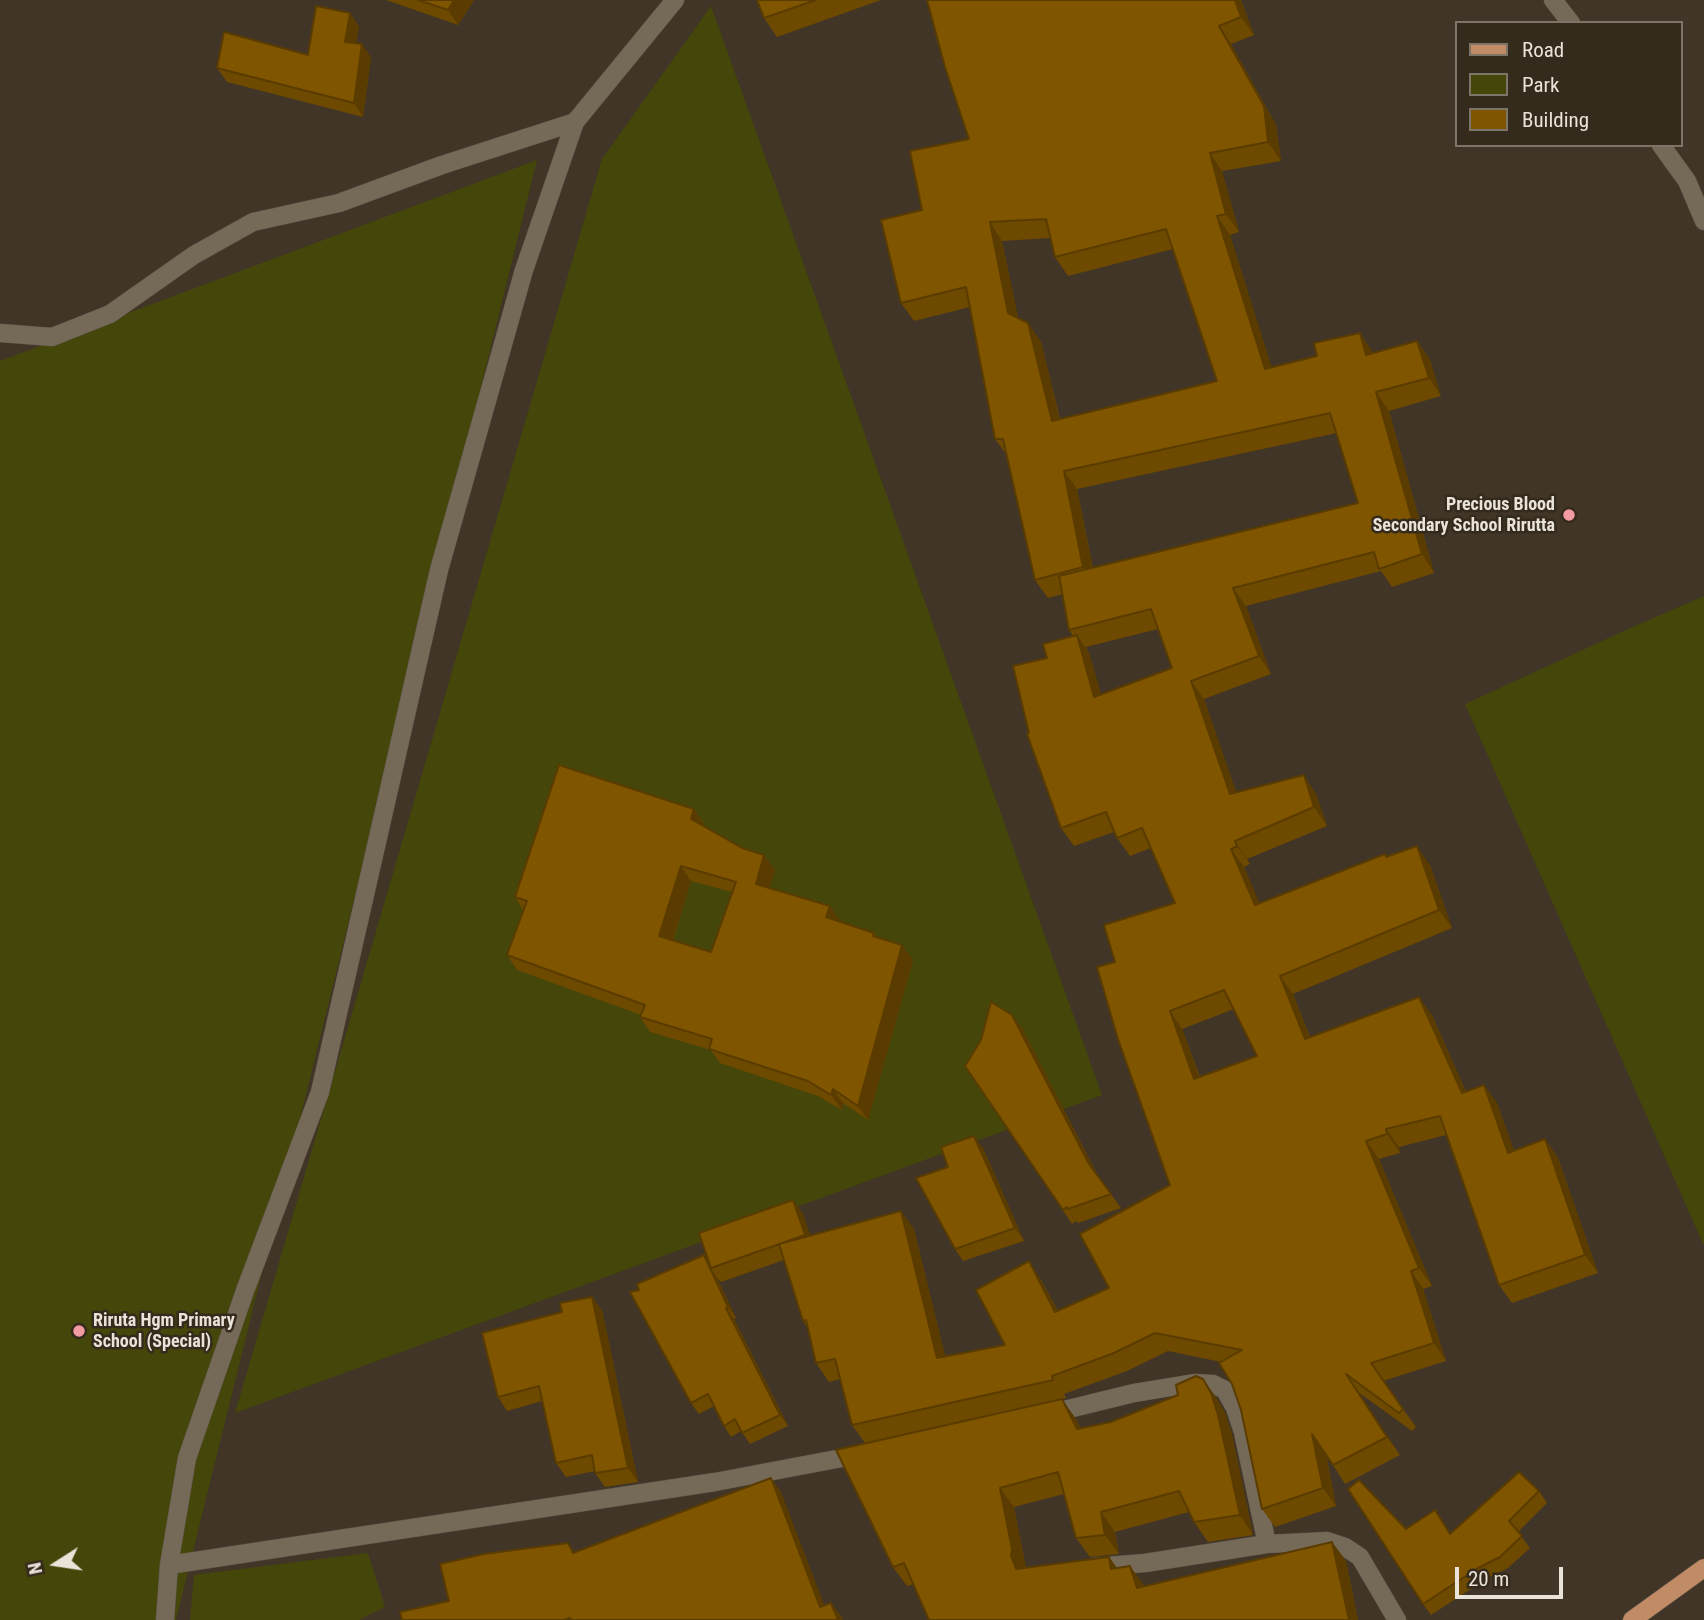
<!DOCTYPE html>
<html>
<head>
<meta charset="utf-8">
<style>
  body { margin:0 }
  #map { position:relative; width:1704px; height:1620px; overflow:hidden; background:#403526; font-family:"Roboto Condensed",sans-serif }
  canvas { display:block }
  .legend { position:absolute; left:1455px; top:21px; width:228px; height:126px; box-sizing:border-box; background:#352b1c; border:2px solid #7d7568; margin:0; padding:9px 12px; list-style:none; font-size:21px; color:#eae3da }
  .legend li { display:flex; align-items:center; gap:14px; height:35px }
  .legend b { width:35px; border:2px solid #7d7568 }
  .north { position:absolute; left:21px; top:1529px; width:70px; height:70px; -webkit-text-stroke:5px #352b1c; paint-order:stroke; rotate:258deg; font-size:19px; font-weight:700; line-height:28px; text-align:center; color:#eae3da }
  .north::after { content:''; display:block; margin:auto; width:24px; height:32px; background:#eae3da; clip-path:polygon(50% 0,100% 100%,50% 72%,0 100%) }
  .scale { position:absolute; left:1455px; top:1567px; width:108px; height:32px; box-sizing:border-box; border:4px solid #eae3da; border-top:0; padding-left:9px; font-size:21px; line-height:24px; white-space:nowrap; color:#eae3da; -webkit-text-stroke:5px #352b1c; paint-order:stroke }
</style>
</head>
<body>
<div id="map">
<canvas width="1704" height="1620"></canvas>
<ul class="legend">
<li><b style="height:9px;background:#c18b65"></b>Road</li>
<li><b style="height:19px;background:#44460a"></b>Park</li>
<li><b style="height:19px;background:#805500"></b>Building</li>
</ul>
<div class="north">N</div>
<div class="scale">20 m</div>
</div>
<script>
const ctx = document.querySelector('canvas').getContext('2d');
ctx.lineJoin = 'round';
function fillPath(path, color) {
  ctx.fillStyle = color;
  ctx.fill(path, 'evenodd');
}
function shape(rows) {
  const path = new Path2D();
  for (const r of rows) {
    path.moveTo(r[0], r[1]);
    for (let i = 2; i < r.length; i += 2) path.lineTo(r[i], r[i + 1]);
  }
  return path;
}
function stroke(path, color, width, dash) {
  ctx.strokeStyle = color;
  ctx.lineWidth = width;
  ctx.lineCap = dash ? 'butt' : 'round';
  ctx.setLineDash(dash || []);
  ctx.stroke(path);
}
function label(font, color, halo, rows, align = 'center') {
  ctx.font = font + ' "Roboto Condensed",sans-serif';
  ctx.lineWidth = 5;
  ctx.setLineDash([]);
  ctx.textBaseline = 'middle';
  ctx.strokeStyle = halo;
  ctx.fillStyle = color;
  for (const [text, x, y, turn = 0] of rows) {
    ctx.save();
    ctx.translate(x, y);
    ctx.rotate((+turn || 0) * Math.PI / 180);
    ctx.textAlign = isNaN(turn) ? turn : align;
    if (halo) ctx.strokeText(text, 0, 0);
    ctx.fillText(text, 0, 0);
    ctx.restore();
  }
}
fillPath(shape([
  [711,6,1102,1095,235,1413,602,159],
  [537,160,176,1620,0,1620,0,361],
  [1704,596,1704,1246,1465,704,1626,630],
  [368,1553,385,1607,359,1620,190,1620,194,1575]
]), '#44460a');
const minor = shape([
  [1553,0,1571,23],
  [1661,145,1687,181,1704,221],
  [0,333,52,337,110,314,194,255,253,222,339,203,442,165,575,122,675,0],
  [1048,1414,1134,1393,1195,1383,1213,1384,1225,1390,1235,1408,1243,1432,1267,1544,1327,1541,1345,1547,1360,1557,1397,1620],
  [169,1565,715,1482,863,1454],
  [1094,1567,1145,1563,1267,1544],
  [165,1620,169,1565,187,1458,246,1288,320,1092,439,570,524,270,575,122]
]);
const major = shape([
  [1632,1620,1704,1568]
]);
stroke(minor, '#5d5447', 19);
stroke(major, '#5d5447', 19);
stroke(minor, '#756958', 18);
stroke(major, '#c18b65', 18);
fillPath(shape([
  [386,0,474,0,458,25],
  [757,0,881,0,777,37,764,18],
  [927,0,1241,0,1254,35,1231,44,1276,125,1281,161,1222,171,1239,232,1230,235,1271,367,1317,356,1360,333,1373,353,1417,341,1430,360,1441,396,1389,411,1434,573,1392,587,1381,571,1246,606,1271,674,1204,699,1236,792,1316,794,1327,826,1247,859,1250,864,1244,867,1259,903,1387,856,1430,865,1452,928,1293,994,1310,1037,1432,1015,1466,1092,1484,1085,1497,1103,1514,1151,1545,1139,1558,1158,1598,1273,1512,1303,1499,1285,1446,1135,1399,1147,1400,1153,1379,1159,1432,1286,1423,1289,1446,1361,1383,1381,1416,1427,1412,1431,1358,1392,1400,1455,1345,1484,1326,1454,1336,1506,1275,1527,1262,1509,1241,1410,1232,1384,1221,1362,1168,1351,1127,1371,1064,1394,1066,1398,865,1443,852,1425,840,1379,829,1382,816,1363,809,1330,803,1321,784,1260,721,1282,717,1278,736,1318,734,1319,788,1426,750,1444,741,1431,731,1437,724,1426,714,1406,699,1414,691,1403,639,1290,708,1261,803,1214,810,1236,914,1229,945,1356,1005,1345,1041,1280,1058,1311,1109,1288,1170,1185,1115,962,1175,903,1151,848,1130,856,1117,838,1114,832,1074,846,1061,828,1029,733,1047,658,1073,636,1069,630,1063,594,1048,598,1035,580,1006,454,995,439,970,307,914,321,901,303,922,210,969,139],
  [1050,238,1055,257,1068,276,1173,249,1217,381,1060,419,1041,342,1028,323,1018,318,1002,241],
  [1337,433,1358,503,1093,568,1077,489],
  [1158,629,1172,668,1101,695,1089,653,1086,647],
  [1234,1009,1257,1056,1200,1077,1182,1029],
  [359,26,356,43,371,57,363,117,227,82,217,68,308,55],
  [694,809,704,824,703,826,742,848,764,855,775,870,769,888,840,920,840,921,874,933,877,937,913,960,868,1120,843,1103,842,1110,818,1096,720,1063,711,1050,650,1032,640,1017,641,1015,517,970,507,955,523,910,515,897],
  [691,881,732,892,711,952,673,940],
  [1022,1028,1098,1176,1121,1208,1078,1223,1076,1221,1072,1224,965,1066],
  [983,1148,1024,1241,963,1261,955,1249,948,1167],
  [602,1310,638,1482,605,1487,595,1473,595,1471,566,1477,556,1463,542,1401,507,1411,498,1397],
  [1203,1379,1217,1399,1225,1413,1232,1435,1253,1535,1208,1542,1194,1522,1189,1512,1115,1532,1119,1554,1090,1557,1076,1538,1064,1494,1014,1507,1026,1568,1109,1557,1117,1568,1144,1586,1332,1542,1346,1561,1358,1620,929,1620,914,1584,907,1586,893,1567,1076,1419,1081,1429,1111,1422,1178,1395],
  [1539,1491,1547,1503,1518,1532,1530,1548,1508,1568,1486,1579,1431,1615,1423,1604,1406,1529,1450,1533]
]), '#6e4900');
fillPath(shape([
  [454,0,474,0,458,25,448,10],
  [1235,0,1241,0,1254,35,1241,17],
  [350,13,359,26,354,55,345,42],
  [1219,26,1231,44,1276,125,1281,161,1268,142],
  [362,44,371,57,363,117,354,103],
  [1210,153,1222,171,1239,232,1226,214],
  [1217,216,1230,235,1278,387,1265,369],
  [990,222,1002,241,1021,331,1008,313],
  [1028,323,1041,342,1064,439,1052,421],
  [1360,333,1372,351,1378,373,1366,355],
  [1417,341,1430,360,1441,396,1429,378],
  [1376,392,1389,411,1434,573,1422,554],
  [1064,471,1077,489,1096,585,1083,567],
  [1233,588,1246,606,1271,674,1259,656],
  [1077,635,1089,653,1107,715,1094,697],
  [1191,681,1204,699,1243,812,1230,794],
  [1304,775,1316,794,1327,826,1314,807],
  [694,809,704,824,701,834,691,819],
  [1235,841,1247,859,1250,864,1237,846],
  [1417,846,1430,865,1452,928,1439,910],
  [1231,849,1244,867,1268,923,1255,905],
  [764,855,775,870,766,899,756,884],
  [681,866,691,881,669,951,659,936],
  [830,906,840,920,836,931,826,917],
  [902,945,913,960,868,1120,858,1106],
  [1280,976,1293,994,1317,1057,1305,1039],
  [1419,997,1432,1015,1474,1111,1462,1093],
  [1170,1011,1182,1029,1207,1098,1194,1079],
  [1012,1015,1022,1028,1099,1178,1089,1164],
  [1484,1085,1497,1103,1521,1171,1508,1153],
  [833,1089,843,1103,842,1110,831,1095],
  [1386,1129,1399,1147,1400,1153,1387,1134],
  [974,1136,983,1148,1024,1241,1015,1228],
  [1545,1139,1558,1158,1598,1273,1585,1255],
  [1366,1141,1379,1159,1432,1286,1419,1268],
  [793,1200,803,1214,815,1249,805,1235],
  [901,1211,914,1229,950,1376,937,1358],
  [704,1255,712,1266,711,1268,717,1278,736,1318,728,1307],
  [1029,1261,1041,1280,1068,1331,1055,1312],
  [1411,1271,1423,1289,1446,1361,1434,1343],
  [592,1297,602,1310,638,1482,628,1468],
  [726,1308,734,1319,788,1426,780,1415],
  [1346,1374,1400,1455,1387,1437],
  [1203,1379,1217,1399,1225,1413,1232,1435,1253,1535,1240,1515],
  [1062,1399,1076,1419,1090,1449,1077,1429],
  [1312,1434,1325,1452,1336,1506,1323,1488],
  [771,1478,781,1492,830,1620,820,1607],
  [1000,1488,1014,1507,1026,1569,1016,1569,1011,1556],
  [1101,1512,1115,1532,1119,1554,1105,1535],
  [1332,1542,1346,1561,1358,1620,1349,1620],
  [1109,1557,1123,1577,1111,1569],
  [1130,1566,1144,1585,1150,1608,1137,1588],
  [831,1603,842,1617,843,1620,838,1620]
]), '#5a3c00');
const building = shape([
  [418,0,454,0,448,10,418,0],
  [757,0,816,0,764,18,757,0],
  [927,0,1235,0,1241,17,1219,26,1264,106,1268,142,1210,153,1226,214,1217,216,1265,369,1317,356,1314,343,1360,333,1366,355,1417,341,1429,378,1376,392,1422,554,1379,569,1374,552,1233,588,1259,656,1191,681,1230,794,1304,775,1314,807,1235,841,1237,846,1231,849,1255,905,1385,854,1386,857,1417,846,1439,910,1280,976,1305,1039,1419,997,1462,1093,1484,1085,1508,1153,1545,1139,1585,1255,1499,1285,1440,1116,1386,1129,1387,1134,1366,1141,1419,1268,1411,1271,1434,1343,1371,1363,1403,1409,1399,1413,1346,1374,1387,1437,1333,1465,1312,1434,1323,1488,1262,1509,1241,1410,1232,1384,1219,1363,1242,1350,1155,1333,1114,1353,1052,1376,1053,1380,852,1425,835,1359,816,1363,806,1320,803,1321,779,1244,901,1211,937,1358,1005,1345,976,1290,1029,1261,1055,1312,1109,1288,1080,1234,1170,1185,1118,1039,1097,967,1115,962,1104,925,1175,903,1142,828,1117,838,1106,812,1061,828,1027,734,1029,733,1013,666,1047,658,1043,644,1077,635,1094,697,1172,668,1151,609,1069,630,1059,576,1358,503,1330,413,1064,471,1083,567,1035,580,1003,439,995,439,966,287,901,303,881,220,922,210,910,151,969,139,945,67,927,0],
  [1046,219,1055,257,1166,229,1217,381,1052,421,1028,323,1008,313,990,222,1046,219],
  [1224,990,1257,1056,1194,1079,1170,1011,1224,990],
  [316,6,350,13,345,42,362,44,354,103,217,68,224,32,308,55,316,6],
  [559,765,694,809,691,819,742,848,764,855,756,884,830,906,826,917,874,933,873,936,902,945,858,1106,833,1089,831,1095,808,1081,709,1049,712,1039,640,1017,645,1005,507,955,527,901,515,897,559,765],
  [681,866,736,882,711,952,659,936,681,866],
  [991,1002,1012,1015,1089,1164,1111,1194,1068,1209,1067,1207,1063,1210,965,1066,981,1040,991,1002],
  [974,1136,1015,1228,955,1249,916,1178,948,1167,941,1147,974,1136],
  [793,1200,805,1235,711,1268,699,1233,793,1200],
  [704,1255,728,1307,726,1308,780,1415,742,1433,735,1419,724,1426,708,1394,691,1403,630,1292,639,1290,637,1284,704,1255],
  [592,1297,628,1468,595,1473,592,1455,556,1463,539,1386,498,1397,482,1333,562,1312,560,1303,592,1297],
  [1196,1376,1203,1379,1211,1393,1218,1415,1240,1515,1194,1522,1179,1491,1101,1512,1105,1535,1076,1538,1058,1472,1000,1488,1012,1549,1011,1556,1016,1569,1109,1557,1111,1569,1130,1566,1137,1588,1332,1542,1349,1620,929,1620,904,1563,893,1567,836,1450,1062,1399,1077,1429,1111,1422,1178,1395,1176,1385,1196,1376],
  [1519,1472,1539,1491,1509,1521,1522,1536,1500,1557,1478,1568,1423,1604,1348,1489,1359,1480,1406,1529,1435,1510,1450,1534,1519,1472],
  [771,1478,820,1607,831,1603,838,1620,571,1620,570,1618,563,1620,402,1620,400,1612,449,1601,440,1564,484,1554,568,1543,573,1553,771,1478]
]);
fillPath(building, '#805500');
stroke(building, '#5a3c00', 2);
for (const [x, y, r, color] of [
  [1569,515,7,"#f49aa2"],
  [79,1331,7,"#f49aa2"]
]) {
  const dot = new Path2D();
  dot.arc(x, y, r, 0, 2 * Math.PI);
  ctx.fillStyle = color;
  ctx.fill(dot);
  stroke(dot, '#352b1c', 2.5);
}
label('bold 18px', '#eae3da', '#352b1c', [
  ["Precious Blood",1555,505],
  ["Secondary School Rirutta",1555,526],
  ["Riruta Hgm Primary",93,1321,"left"],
  ["School (Special)",93,1342,"left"]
], 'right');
</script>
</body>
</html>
